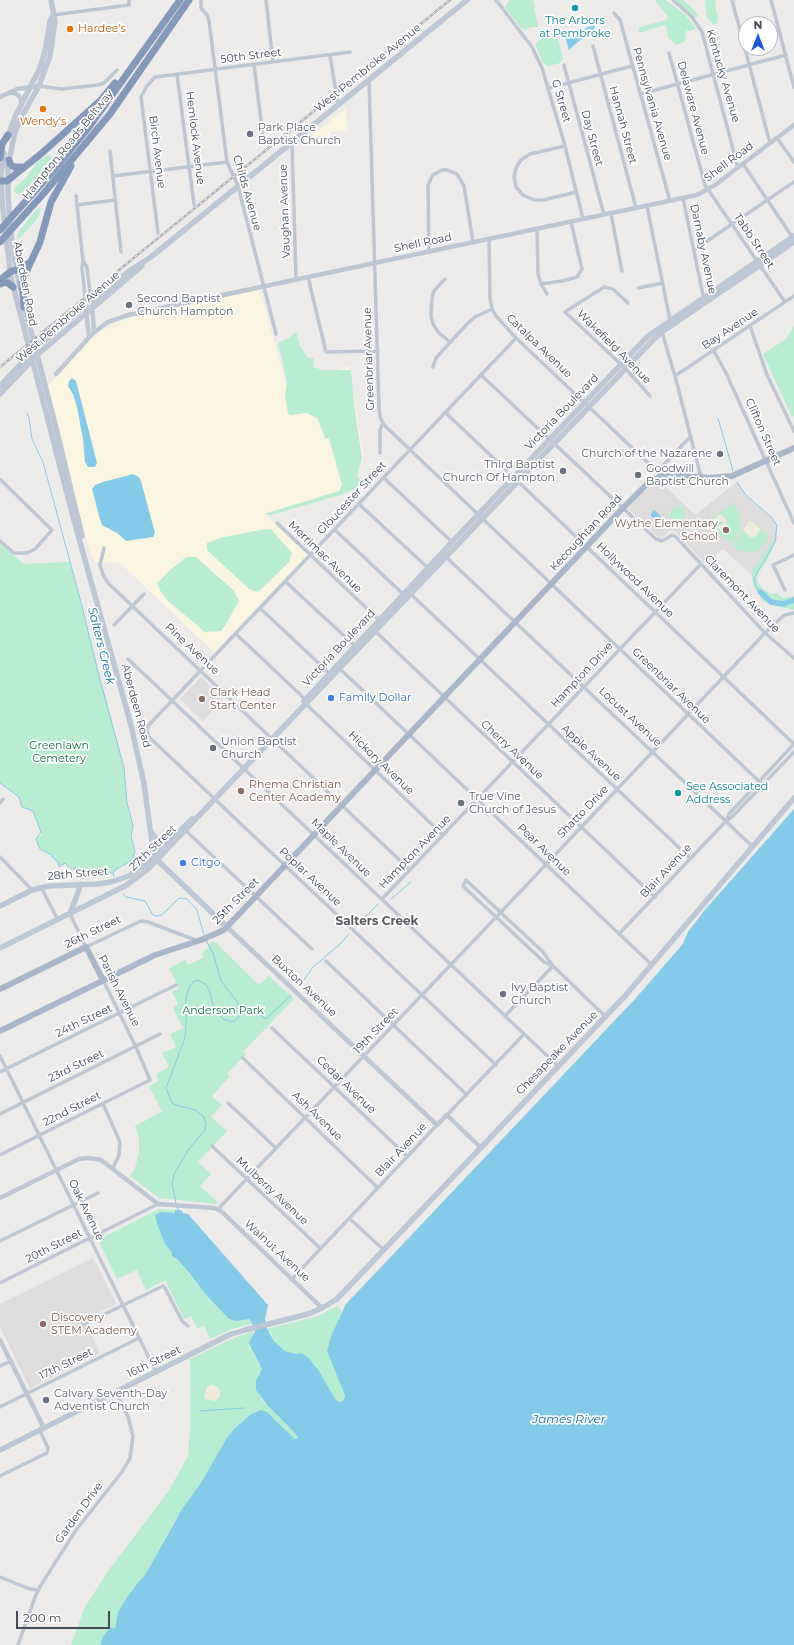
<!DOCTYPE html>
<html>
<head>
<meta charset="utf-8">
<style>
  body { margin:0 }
  #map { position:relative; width:794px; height:1645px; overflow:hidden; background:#eeebeb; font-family:Montserrat,sans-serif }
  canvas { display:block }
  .north { position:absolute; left:738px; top:16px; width:40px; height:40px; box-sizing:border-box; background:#fff; border:1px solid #b4b7bc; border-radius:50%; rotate:0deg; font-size:11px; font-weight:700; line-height:16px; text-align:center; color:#444c58 }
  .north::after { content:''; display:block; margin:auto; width:14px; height:18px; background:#1c5ad7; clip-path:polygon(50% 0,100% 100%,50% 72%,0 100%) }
  .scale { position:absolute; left:16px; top:1611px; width:94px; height:18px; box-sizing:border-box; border:2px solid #444c58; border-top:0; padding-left:5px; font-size:12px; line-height:14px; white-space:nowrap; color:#444c58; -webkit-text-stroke:3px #fff; paint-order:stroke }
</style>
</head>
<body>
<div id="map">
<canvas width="794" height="1645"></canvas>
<div class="north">N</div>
<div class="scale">200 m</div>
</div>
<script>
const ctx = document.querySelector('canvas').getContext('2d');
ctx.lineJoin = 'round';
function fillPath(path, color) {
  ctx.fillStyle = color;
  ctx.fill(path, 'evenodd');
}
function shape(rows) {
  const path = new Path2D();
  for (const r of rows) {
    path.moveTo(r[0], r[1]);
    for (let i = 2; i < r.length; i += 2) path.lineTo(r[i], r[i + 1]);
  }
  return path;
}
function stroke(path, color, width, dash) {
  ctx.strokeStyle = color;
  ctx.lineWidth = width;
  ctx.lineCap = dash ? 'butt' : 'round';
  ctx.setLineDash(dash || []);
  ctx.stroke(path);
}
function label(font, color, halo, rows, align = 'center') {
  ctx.font = font + ' Montserrat,sans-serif';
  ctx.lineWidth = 3.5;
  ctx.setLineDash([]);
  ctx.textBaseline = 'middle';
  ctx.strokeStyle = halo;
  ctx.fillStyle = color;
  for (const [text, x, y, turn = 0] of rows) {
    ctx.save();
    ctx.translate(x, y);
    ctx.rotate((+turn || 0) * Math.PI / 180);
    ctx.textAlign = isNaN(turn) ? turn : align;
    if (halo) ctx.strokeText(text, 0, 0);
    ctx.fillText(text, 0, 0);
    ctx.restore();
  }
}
fillPath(shape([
  [346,108,347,131,331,131,332,141,304,142],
  [260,290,286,384,349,366,364,460,350,489,266,515,307,555,214,652,120,563,94,562,88,547,74,494,48,386,90,340,102,330,115,323,131,318]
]), '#fbf6e2');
fillPath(shape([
  [660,481,695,515,737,482,749,498,771,517,777,525,777,539,754,577,723,549,705,564,673,529,659,538,628,508,641,494],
  [201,677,224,699,203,721,180,699],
  [93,1258,116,1304,84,1320,100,1353,30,1388,0,1327,0,1304]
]), '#dfdcdd');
fillPath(shape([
  [510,0,533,0,538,27,531,27,525,30,522,29,505,7],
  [655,0,666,0,684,14,692,23,696,29,686,31,685,42,676,45,668,37,666,25,644,31,641,33,638,31,640,27,666,20,668,17],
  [675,0,683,0,694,10,698,16,695,18],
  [705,0,716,0,715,7,718,16,717,24,713,24,707,18],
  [554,35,556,36,559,42,563,59,560,63,548,66,543,63,536,47,536,43,542,38],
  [51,155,51,159,24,191,18,195,14,191,15,187,27,177,37,162,47,156],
  [39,208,42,208,37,219,19,239,17,238,18,233,35,211],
  [794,326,794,416,792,417,763,354,786,339],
  [296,332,300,346,307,357,314,359,314,367,322,370,351,370,354,403,362,459,357,476,363,484,354,489,340,495,272,515,264,514,339,491,342,485,329,439,325,438,318,419,307,413,290,415,288,413,285,397,287,382,278,343,289,338],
  [733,503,739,512,741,522,740,530,733,543,721,536,709,524,709,521],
  [677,504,685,512,685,516,677,523,669,515],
  [749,521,751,521,769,536,759,551,747,552,738,550,733,546],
  [271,529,292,553,289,562,258,592,250,590,207,550,207,543,220,538,260,530],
  [774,540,776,541,768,559,758,573,757,582,761,587,770,594,776,593,784,598,794,596,794,610,772,605,763,601,753,585,752,571],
  [0,543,24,564,70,562,120,752,124,768,127,803,133,825,131,836,134,851,134,856,131,861,119,867,113,873,87,877,82,874,78,869,70,868,65,863,61,866,59,866,58,862,52,857,52,855,43,851,37,845,37,838,41,835,41,833,33,811,22,807,19,797,0,783],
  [186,557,196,557,234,591,239,601,226,624,221,631,205,632,168,601,161,592,157,584,167,573],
  [214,941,259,985,269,976,294,999,243,1052,246,1054,227,1074,230,1076,212,1096,222,1105,211,1117,227,1131,198,1162,211,1174,200,1186,218,1202,216,1204,159,1198,130,1176,135,1168,139,1153,139,1139,135,1126,162,1112,149,1086,159,1081,156,1074,169,1067,162,1053,176,1047,170,1034,183,1028,173,1008,178,1004,172,992,179,988,169,968,185,960,188,965,203,958,202,953,208,948,210,943],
  [159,1209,175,1210,176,1213,155,1215,157,1224,165,1244,172,1253,175,1259,178,1260,206,1295,229,1319,238,1321,249,1319,252,1324,232,1329,210,1339,204,1326,198,1329,191,1316,184,1319,165,1280,146,1290,137,1270,117,1279,98,1240],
  [337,1306,342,1310,327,1351,345,1396,343,1401,341,1402,336,1400,319,1371,308,1357,301,1353,296,1354,285,1351,274,1341,272,1335,267,1329,318,1316],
  [255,1331,252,1335,249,1346,262,1369,256,1384,262,1400,293,1431,298,1438,295,1439,290,1435,267,1412,251,1414,243,1421,226,1439,201,1483,176,1518,145,1575,140,1580,127,1597,118,1612,115,1630,111,1627,103,1636,100,1645,71,1645,85,1607,108,1571,168,1492,188,1456,190,1427,190,1359,236,1337]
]), '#b8edd2');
fillPath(shape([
  [720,514,725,517,727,523,725,528,720,530,710,522],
  [718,518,723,523,718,528,714,522],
  [749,521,751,521,760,529,757,535,754,537,750,537,743,530],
  [211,1385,218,1387,220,1392,220,1397,215,1401,205,1399,204,1397,207,1387]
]), '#f0ecdb');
fillPath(shape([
  [591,25,594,25,595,27,594,31,575,44,569,50,565,37,578,33],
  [72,378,76,381,97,463,95,467,88,467,85,462,83,439,77,407,73,394,68,386,69,381],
  [133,474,139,477,141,481,155,533,153,537,126,541,117,533,102,525,99,516,92,489,95,485,103,482],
  [654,510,665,520,657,528,654,524,657,521,650,515],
  [794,809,794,1645,100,1645,103,1636,111,1627,115,1629,118,1612,127,1597,140,1580,145,1575,182,1509,201,1483,226,1439,234,1429,251,1414,261,1410,267,1412,295,1439,298,1438,293,1431,268,1406,256,1390,256,1381,262,1369,249,1344,251,1338,255,1332,251,1321,249,1319,237,1321,229,1319,206,1295,190,1274,178,1260,172,1256,172,1253,165,1244,157,1224,155,1215,161,1212,175,1213,175,1210,181,1210,183,1213,188,1214,268,1305,265,1319,266,1327,274,1341,285,1351,296,1354,301,1353,308,1357,319,1371,336,1400,339,1402,343,1401,345,1396,327,1351,332,1334,346,1304,635,999,682,945,688,932,704,911]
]), '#86cae9');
stroke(shape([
  [27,413,29,418,32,439,43,462,82,606,99,676,124,768,127,803,133,825,131,836,135,852,131,861,115,870,113,873,114,876],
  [718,418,733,471],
  [737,482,745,494,771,517,777,525,775,542,754,578,755,584,760,592],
  [0,783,19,797,22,807,33,811,41,832,36,839,40,849,52,855,52,857,58,862,59,867,65,863,71,869,78,869,82,874],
  [87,876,112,873],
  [123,894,126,897,145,901,153,915,157,916,162,915,179,898,187,899,197,910,204,935],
  [391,899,411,882],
  [356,926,378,904],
  [299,987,313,967,339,945,349,934],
  [239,1004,246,1005,266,1019,291,995],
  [176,1203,172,1184,174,1174,189,1149,205,1130,206,1124,203,1116,195,1110,176,1105,172,1103,166,1088,185,1038,186,1026,186,997,190,986,193,982,198,980,205,984,209,989,214,1009,223,1019,233,1022,238,1018,240,1012,238,1003,221,981,213,953,206,940],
  [177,1206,178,1210],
  [200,1411,244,1408]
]), '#86cae9', 1);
stroke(shape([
  [760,592,771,602,783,604,794,600]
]), '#86cae9', 5.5);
stroke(shape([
  [201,0,201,8,207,15,209,21,227,162,238,186,276,334],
  [266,0,273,62],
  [496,0,532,47,542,68,565,146,583,219],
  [673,0,692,17,702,32,738,168],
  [732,0,770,143],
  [771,0,794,87],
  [614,13,620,20,670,201],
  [53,15,129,5,129,0],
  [593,46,636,208],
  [669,53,705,185,785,302],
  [330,55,338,105],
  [254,64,263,137],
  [564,65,604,215],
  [177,74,194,205],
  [369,80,379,408,380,417,384,425,763,785],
  [39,86,62,89,98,85,104,83,117,70],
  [549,88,632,66],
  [640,94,786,55],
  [777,138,794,162],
  [292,142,296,279],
  [565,146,530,154,521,160,516,168,514,176,516,187,523,195,534,200,544,200,576,192],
  [110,151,121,252],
  [743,164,793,238],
  [113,176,227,162],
  [76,196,83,261,82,268,86,306],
  [683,198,704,300],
  [77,205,115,200],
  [647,206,670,320],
  [611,214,622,271],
  [537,229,538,274,541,284,562,281,577,277,582,269,571,222],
  [158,233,141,97,147,86,155,77,350,52],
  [489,238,490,298,492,309,496,316,516,338,662,476],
  [694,250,794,182],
  [429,251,428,185,433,175,442,170,447,170,457,174,464,186,473,242],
  [83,261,87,267,91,301],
  [308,277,326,352,378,351],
  [445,279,434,291,432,298,431,316,433,324,439,333,450,342],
  [541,284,547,294],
  [638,288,663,283],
  [628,303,613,289,604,287,565,312,625,368,650,396],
  [750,326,767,375,794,431],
  [662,332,675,376,701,477],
  [714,351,726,373,794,523],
  [433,367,436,358,467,324,475,317,492,309],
  [481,375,656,539,662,541,672,535,676,537,765,633,794,658],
  [675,376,794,296],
  [446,413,794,744],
  [380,453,380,430,383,423],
  [657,472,691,436],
  [384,478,452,542],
  [0,479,52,530,35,549,27,553,14,553,0,541],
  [359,504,428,568],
  [277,523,379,620],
  [335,530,403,594,411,594,414,597,690,858],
  [104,548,100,565,103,575,108,583,410,870],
  [445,556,752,846],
  [286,582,355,646],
  [785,590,773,565,794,555],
  [260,608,330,674],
  [114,625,144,594],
  [375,631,655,897],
  [236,634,305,699,306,704,443,835],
  [128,659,558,1066],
  [339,668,652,965],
  [0,803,3,799],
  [726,821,732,817,794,752],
  [184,829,312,949],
  [0,857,32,890],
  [41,887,58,920],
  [382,899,701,564],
  [70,914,86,947,141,921,148,922,198,941],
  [619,934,726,821,729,814,794,744],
  [326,961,467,1095],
  [553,966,544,962,463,886,466,880,543,952,553,966,606,1017],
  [505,1016,553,966],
  [272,1028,407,1156],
  [0,1056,156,1372],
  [243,1058,378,1188],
  [496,1065,148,736,147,730,148,726,516,338],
  [0,1072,176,985],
  [228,1103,276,1148],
  [103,1104,120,1142,119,1155,113,1168],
  [0,1114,160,1034],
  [447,1115,524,1034],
  [212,1146,321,1249],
  [0,1155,150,1080,136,1047,103,980],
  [218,1209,501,912,765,633,784,615,794,613],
  [350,1219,384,1250],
  [0,1241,98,1193],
  [292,1279,437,1125],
  [0,1283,158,1204],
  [82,1325,163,1286,165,1288,182,1321,188,1326],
  [0,1366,11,1361],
  [0,1407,139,1338],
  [0,1476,47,1453,48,1448,41,1433,42,1429],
  [0,1577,30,1589,38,1590],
  [18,1645,35,1597,41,1585,76,1530,122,1472,130,1458,133,1436,128,1417,116,1392]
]), '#bec6d1', 3.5);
stroke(shape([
  [9,93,14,93,18,95,21,99,21,104],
  [0,97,17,89,39,86],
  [92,305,94,332],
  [86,310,89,337],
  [56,374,94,332,108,322,128,315,697,195,715,185,794,125],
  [227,927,437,1125,447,1115,481,1148],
  [0,1198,79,1159,88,1158,101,1160,158,1204,214,1208,221,1211,322,1308],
  [0,1340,42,1424,42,1429]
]), '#bec6d1', 4.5);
stroke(shape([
  [7,139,15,117,40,68,46,47,50,21,53,15],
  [4,153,1,175,2,201,11,278,75,524,131,725,144,784,154,857,227,927],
  [20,288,12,245,8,198,8,166,15,132,22,116,39,86,50,56,55,21,51,0],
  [24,304,57,432,82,536],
  [0,386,35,349,78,312,132,269,151,257,467,0],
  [0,394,37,355,142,266],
  [304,701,452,542,648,336,794,236],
  [152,833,158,842,164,843,168,841],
  [0,906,32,890,49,886,98,884,111,882,129,876,148,862,192,819],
  [70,914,81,884],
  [0,948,125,886,147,870,652,341,662,332,794,242],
  [0,1450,229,1335,245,1330,308,1314,322,1308,337,1299,625,996,794,798]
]), '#bdc6d4', 5.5);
stroke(shape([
  [0,989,86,947,103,980],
  [0,1031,155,955,201,940,224,930,622,509,649,482,662,476,673,474,709,478,732,476,794,448]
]), '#aab7ca', 6);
stroke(shape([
  [0,158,2,144,8,135],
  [9,160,10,164,14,167,24,167],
  [0,181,7,181,42,153,101,100,115,83],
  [0,230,53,171,89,127,180,0],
  [0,242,44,193,110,114,189,0],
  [0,280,10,272,24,267,29,263],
  [0,284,4,282,8,283,13,287],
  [24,307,22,281,40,242,51,202,71,166]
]), '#8398ba', 7);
const rail = shape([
  [0,367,450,0]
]);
stroke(rail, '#adb0b6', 2.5);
stroke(rail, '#fff', 1, [3]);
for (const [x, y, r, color] of [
  [575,8,4,"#0f9aa8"],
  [70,29,4,"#e8710a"],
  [43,109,4,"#e8710a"],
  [250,134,4,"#6b7280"],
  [129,305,4,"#6b7280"],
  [720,454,4,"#6b7280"],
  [563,471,4,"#6b7280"],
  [638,475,4,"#6b7280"],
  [726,530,4,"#8d6e63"],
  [331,698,4,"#3f7fe0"],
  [202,699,4,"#8d6e63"],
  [213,748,4,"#6b7280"],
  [241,791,4,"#8d6e63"],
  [678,793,4,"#0f9aa8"],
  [461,803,4,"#6b7280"],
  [183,863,4,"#3f7fe0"],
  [503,994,4,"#6b7280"],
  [43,1324,4,"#8d6e63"],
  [46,1400,4,"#6b7280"]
]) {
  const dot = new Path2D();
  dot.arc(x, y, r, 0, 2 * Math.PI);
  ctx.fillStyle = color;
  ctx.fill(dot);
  stroke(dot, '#fff', 1.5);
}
label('11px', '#0d838f', '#fff', [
  ["The Arbors",575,21],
  ["at Pembroke",575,34],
  ["See Associated",686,787,"left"],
  ["Address",686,800,"left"]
]);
label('11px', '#c56008', '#fff', [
  ["Hardee's",78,29],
  ["Wendy's",43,122,"center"]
], 'left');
label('11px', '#444c58', '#fff', [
  ["50th Street",251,56,-7],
  ["West Pembroke Avenue",368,68,-39],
  ["Kentucky Avenue",723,76,74],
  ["G Street",561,101,74],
  ["Pennsylvania Avenue",652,104,74],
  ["Delaware Avenue",693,108,75],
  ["Hannah Street",623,125,75],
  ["Hemlock Avenue",195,138,83],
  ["Day Street",592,138,75],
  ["Hampton Roads Beltway",68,145,-51],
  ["Birch Avenue",157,152,83],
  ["Shell Road",729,162,-37],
  ["Childs Avenue",247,193,74],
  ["Vaughan Avenue",285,211,-92],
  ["Tabb Street",754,241,56],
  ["Shell Road",423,243,-12],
  ["Darnaby Avenue",703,249,78],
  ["Aberdeen Road",25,284,79],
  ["West Pembroke Avenue",68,317,-41],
  ["Bay Avenue",730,329,-34],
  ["Catalpa Avenue",539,346,44],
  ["Wakefield Avenue",614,347,45],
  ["Greenbriar Avenue",369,359,-92],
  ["Victoria Boulevard",562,412,-46],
  ["Clifton Street",763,432,66],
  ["Gloucester Street",352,498,-47],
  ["Kecoughtan Road",586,533,-47],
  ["Merrimac Avenue",325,557,44],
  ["Hollywood Avenue",635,580,44],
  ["Claremont Avenue",742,594,46],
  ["Victoria Boulevard",339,648,-47],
  ["Pine Avenue",192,649,43],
  ["Hampton Drive",582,675,-47],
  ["Greenbriar Avenue",671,686,44],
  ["Aberdeen Road",136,706,75],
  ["Locust Avenue",630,717,43],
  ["Cherry Avenue",512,750,43],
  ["Apple Avenue",591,753,43],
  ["Hickory Avenue",381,763,44],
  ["Shatto Drive",583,812,-46],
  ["27th Street",153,848,-44],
  ["Maple Avenue",341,848,44],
  ["Pear Avenue",544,850,44],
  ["Hampton Avenue",415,852,-46],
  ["Blair Avenue",666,871,-47],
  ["28th Street",78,874,-5],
  ["Poplar Avenue",310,877,43],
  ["25th Street",236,901,-45],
  ["26th Street",93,932,-26],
  ["Buxton Avenue",304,986,43],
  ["Parish Avenue",119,991,63],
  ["24th Street",84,1021,-26],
  ["19th Street",376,1031,-46],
  ["Chesapeake Avenue",557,1053,-46],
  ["23rd Street",76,1066,-26],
  ["Cedar Avenue",346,1085,44],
  ["22nd Street",72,1109,-27],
  ["Ash Avenue",317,1116,44],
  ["Blair Avenue",401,1150,-47],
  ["Mulberry Avenue",272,1191,43],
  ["Oak Avenue",86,1210,64],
  ["20th Street",54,1246,-27],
  ["Walnut Avenue",277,1251,43],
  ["16th Street",154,1362,-26],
  ["17th Street",66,1364,-26],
  ["Garden Drive",79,1513,-54]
]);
label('11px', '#5b616d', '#fff', [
  ["Park Place",258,128],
  ["Baptist Church",258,141],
  ["Second Baptist",137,299],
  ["Church Hampton",137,312],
  ["Church of the Nazarene",712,454,"right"],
  ["Third Baptist",555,465,"right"],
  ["Church Of Hampton",555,478,"right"],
  ["Goodwill",646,469],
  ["Baptist Church",646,482],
  ["Union Baptist",221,742],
  ["Church",221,755],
  ["True Vine",469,797],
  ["Church of Jesus",469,810],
  ["Ivy Baptist",511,988],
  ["Church",511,1001],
  ["Calvary Seventh-Day",54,1394],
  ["Adventist Church",54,1407]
], 'left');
label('11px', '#785e54', '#fff', [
  ["Wythe Elementary",718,524,"right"],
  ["School",718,537,"right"],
  ["Clark Head",210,693],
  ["Start Center",210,706],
  ["Rhema Christian",249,785],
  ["Center Academy",249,798],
  ["Discovery",51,1318],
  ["STEM Academy",51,1331]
], 'left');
label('11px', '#366cbe', '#fff', [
  ["Family Dollar",339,698],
  ["Citgo",191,863]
], 'left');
label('11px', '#187651', '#fff', [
  ["Greenlawn",59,746],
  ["Cemetery",59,759],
  ["Anderson Park",223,1011]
]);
label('italic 12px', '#0e73a0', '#fff', [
  ["Salters Creek",101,646,76],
  ["James River",569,1419]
]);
label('bold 12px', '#585b60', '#fff', [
  ["Salters Creek",377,921]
]);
</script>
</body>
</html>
